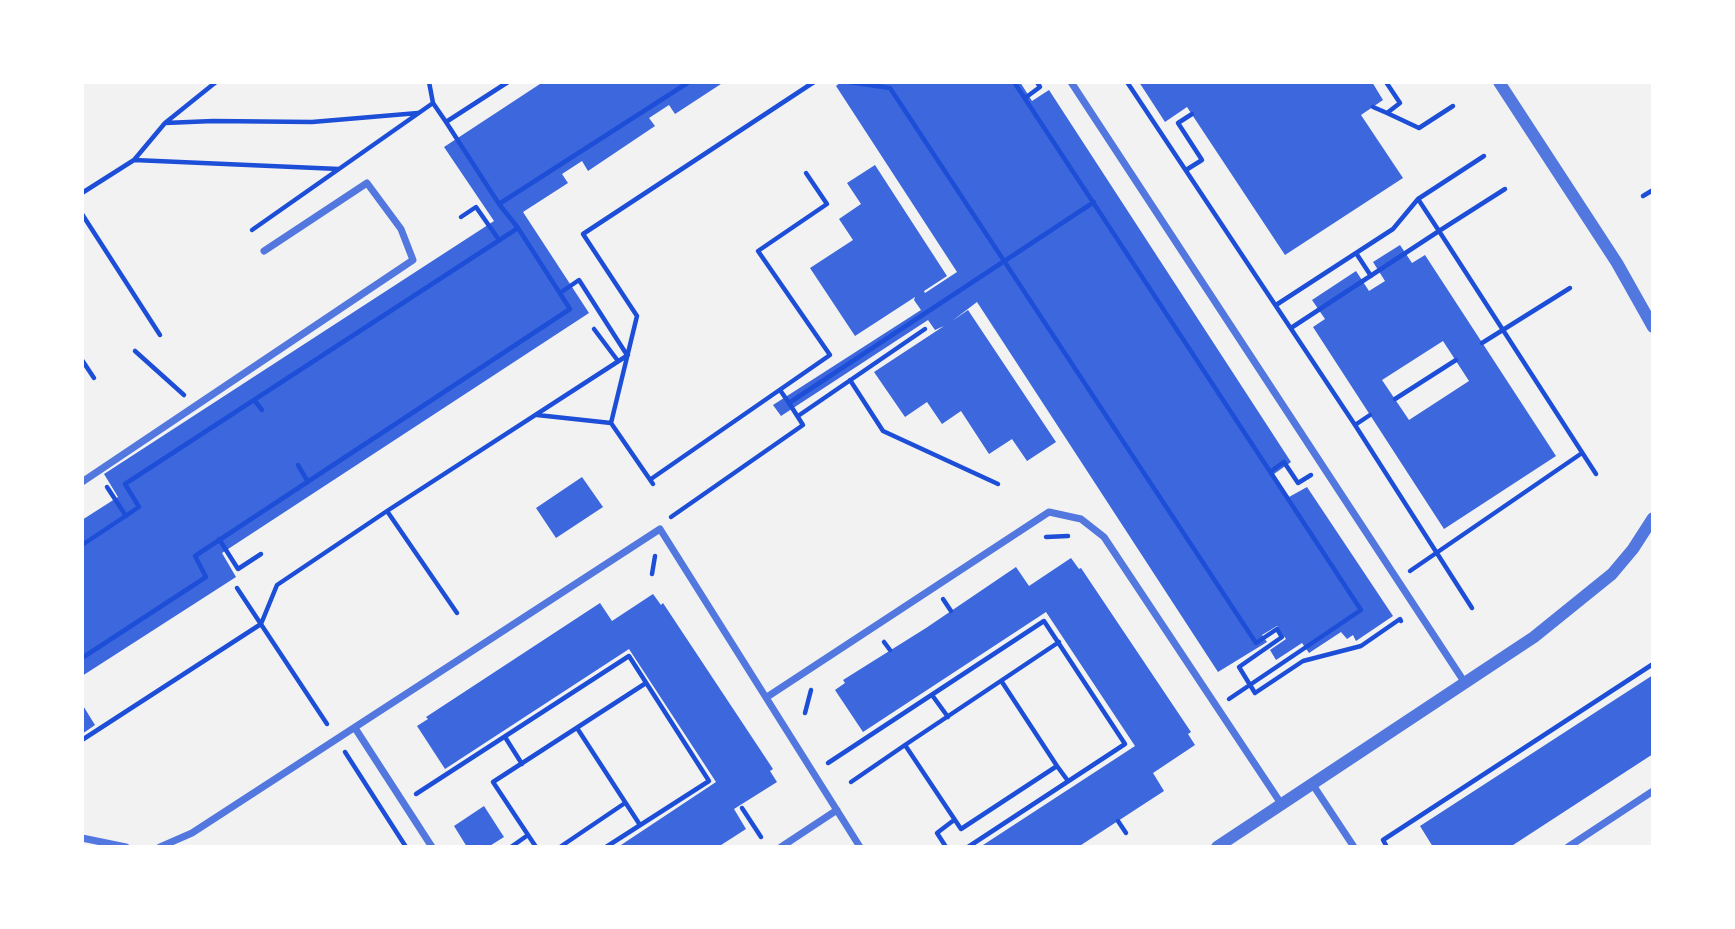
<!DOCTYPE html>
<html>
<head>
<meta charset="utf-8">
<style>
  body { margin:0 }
  #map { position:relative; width:1735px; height:929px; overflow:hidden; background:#f2f2f2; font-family:Quicksand,sans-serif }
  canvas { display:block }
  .frame { position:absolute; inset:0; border:84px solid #fff; pointer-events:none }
</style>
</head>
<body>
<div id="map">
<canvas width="1735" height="929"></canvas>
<div class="frame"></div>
</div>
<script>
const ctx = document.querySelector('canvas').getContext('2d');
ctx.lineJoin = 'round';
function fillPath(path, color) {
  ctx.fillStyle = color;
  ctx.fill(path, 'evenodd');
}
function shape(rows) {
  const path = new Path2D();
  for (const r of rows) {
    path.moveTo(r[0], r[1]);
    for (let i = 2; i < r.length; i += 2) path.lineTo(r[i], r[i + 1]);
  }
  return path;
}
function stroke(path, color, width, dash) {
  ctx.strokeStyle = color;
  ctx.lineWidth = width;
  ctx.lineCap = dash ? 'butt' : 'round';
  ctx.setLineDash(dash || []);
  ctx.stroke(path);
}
fillPath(shape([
  [543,82,724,82,675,114,669,105,649,118,655,126,588,171,582,161,562,174,568,183,523,212,589,313,222,553,236,577,82,676,82,520,118,497,104,474,494,221,444,147],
  [841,82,1020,82,1032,101,1049,90,1291,462,1274,474,1289,497,1307,487,1393,616,1356,641,1353,635,1347,639,1341,632,1309,653,1302,643,1276,660,1270,650,1286,639,1277,626,1262,635,1267,642,1218,672,977,302,952,321,968,310,1056,442,1027,461,1012,439,989,454,961,411,942,424,927,402,905,417,874,372,944,326,935,330,928,320,781,416,773,405,921,310,914,300,915,297,855,336,810,268,853,240,839,219,861,204,847,183,875,165,947,276,924,291,925,293,957,272,836,86],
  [1139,82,1372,82,1383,100,1361,115,1403,178,1285,255,1187,107,1165,122],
  [1400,245,1412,263,1425,255,1556,456,1444,529,1313,327,1325,319,1312,300,1356,271,1369,291,1385,281,1373,262],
  [1443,341,1469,381,1409,420,1382,380],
  [582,477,603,507,556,538,536,508],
  [1071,558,1079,569,1081,568,1191,732,1188,734,1195,745,1153,773,1164,791,1078,847,980,847,1135,746,1046,612,863,732,835,690,845,683,843,680,926,628,1016,567,1029,586],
  [653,594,661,605,663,603,773,769,770,771,777,782,734,809,746,829,718,847,618,847,716,782,629,649,445,769,417,726,428,719,426,717,600,603,612,621],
  [1653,675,1653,754,1510,847,1433,847,1420,826],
  [82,704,95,725,82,734],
  [484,806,504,837,488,847,467,847,454,826]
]), '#3d67dc');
stroke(shape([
  [429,82,433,103],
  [508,82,446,122,499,204,689,82],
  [849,82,890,88,1256,643,1277,629,1282,637,1239,667,1255,693,1303,661,1361,646,1400,619,1401,621],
  [1014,82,1361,610,1229,699],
  [1127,82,1355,425,1472,608],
  [1025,98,1040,87,1037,82],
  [1373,107,1387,113,1400,103,1386,82],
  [1387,113,1419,128,1453,106],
  [165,123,213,121,312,122,418,113],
  [134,160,339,169],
  [1186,170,1202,160,1178,123,1192,114],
  [82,193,134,160,165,123,216,82],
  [1643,196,1653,190],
  [1418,199,1439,231,1505,189],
  [82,214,160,335],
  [461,217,476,207,499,240],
  [252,230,433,103,446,122],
  [1356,253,1371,276],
  [560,293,579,280,627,355],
  [1276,305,1393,229,1418,199,1484,156],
  [1291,328,1439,231,1596,474],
  [594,329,618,361],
  [1482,343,1570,288],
  [135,351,184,395],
  [82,360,94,378],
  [850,380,883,431,998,484],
  [780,390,789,403],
  [1395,399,1456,360],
  [255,401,262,410],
  [537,415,611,423],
  [798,416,925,329],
  [1355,425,1370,415],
  [298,465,308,482],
  [1270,472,1284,462,1298,483,1311,475],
  [651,479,830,355,758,251,827,204,806,173],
  [653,484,611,423,637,316,583,234,814,82],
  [107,487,126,516],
  [387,511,457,613],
  [671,517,803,425,789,403,1094,202],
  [1046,537,1068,536],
  [219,539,238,569,261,554],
  [82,545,139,507,125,484,518,228],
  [1410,571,1582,453],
  [652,574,655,556],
  [237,588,327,724],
  [943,599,951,611],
  [884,642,890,650],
  [82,658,206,577,195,556,570,309,518,228,499,204],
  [1002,682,1057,766,961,829,905,745,1059,642],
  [932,695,948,717],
  [805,713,811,690],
  [577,728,640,825],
  [505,737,522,764],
  [82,740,261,624,277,585,387,511,628,355],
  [345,752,406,847],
  [828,763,1044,621,1125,744,968,847],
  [1057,766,1068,781],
  [851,782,905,745],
  [416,794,629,656,709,781,606,847],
  [742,808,761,837],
  [1118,821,1126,833],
  [511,847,528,835],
  [536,847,493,782,646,683],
  [560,847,625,803],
  [946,847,937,833,954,820],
  [1387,847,1383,840,1653,664]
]), '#1d4ed8', 4.5);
stroke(shape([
  [1071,82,1465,683],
  [82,482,413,260,401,229,367,183,264,251],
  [767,697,1049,512,1081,519,1104,537,1282,805],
  [355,728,432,847],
  [1313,785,1354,847],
  [82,838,126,847],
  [160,847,192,833,660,529,860,847],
  [781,847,837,810],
  [1568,847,1653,791]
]), '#5277de', 7);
stroke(shape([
  [1499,82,1617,263,1653,327],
  [1217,847,1534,637,1612,574,1633,549,1653,518]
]), '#5277de', 12);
</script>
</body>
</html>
